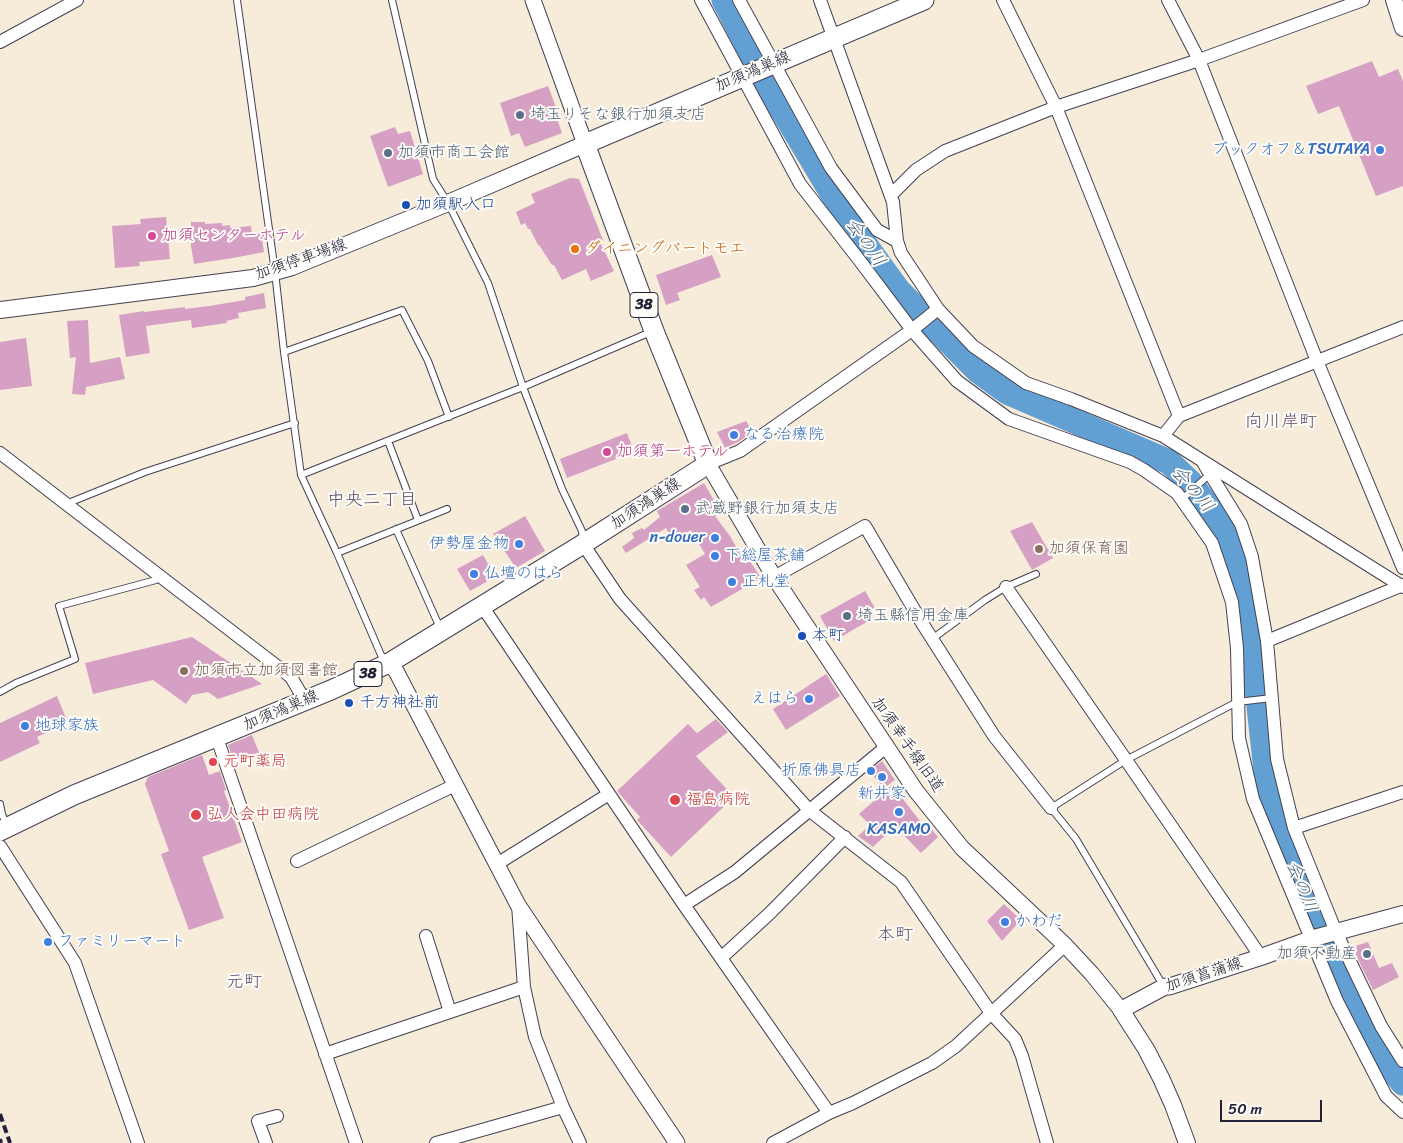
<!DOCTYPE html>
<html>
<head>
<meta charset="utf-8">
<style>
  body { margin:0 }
  #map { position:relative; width:1403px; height:1143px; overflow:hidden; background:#f7ecda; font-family:Sriracha,sans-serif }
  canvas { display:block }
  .scale { position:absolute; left:1220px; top:1100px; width:102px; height:22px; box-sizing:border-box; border:2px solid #22223b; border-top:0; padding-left:6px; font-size:15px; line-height:18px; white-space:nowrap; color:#22223b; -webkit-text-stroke:4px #fdfcf7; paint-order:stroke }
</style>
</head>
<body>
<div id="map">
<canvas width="1403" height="1143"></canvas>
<div class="scale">50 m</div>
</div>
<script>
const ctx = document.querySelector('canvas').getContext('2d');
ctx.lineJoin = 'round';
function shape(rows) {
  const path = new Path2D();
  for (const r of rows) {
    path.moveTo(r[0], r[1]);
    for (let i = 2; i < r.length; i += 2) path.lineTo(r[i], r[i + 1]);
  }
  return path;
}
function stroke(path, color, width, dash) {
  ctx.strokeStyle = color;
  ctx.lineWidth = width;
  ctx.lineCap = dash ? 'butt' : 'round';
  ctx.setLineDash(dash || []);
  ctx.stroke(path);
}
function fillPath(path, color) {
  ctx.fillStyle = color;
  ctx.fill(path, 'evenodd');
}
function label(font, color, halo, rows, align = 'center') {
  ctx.font = font + ' Sriracha,"Klee One",sans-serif';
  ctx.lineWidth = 4;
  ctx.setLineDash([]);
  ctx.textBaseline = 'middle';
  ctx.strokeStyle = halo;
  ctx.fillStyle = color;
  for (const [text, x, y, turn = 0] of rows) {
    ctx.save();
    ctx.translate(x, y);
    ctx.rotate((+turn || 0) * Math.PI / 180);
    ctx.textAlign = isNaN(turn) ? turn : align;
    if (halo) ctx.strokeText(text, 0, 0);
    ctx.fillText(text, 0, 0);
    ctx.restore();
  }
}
stroke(shape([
  [724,0,768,86,851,225,898,290,978,371,1007,392,1169,462,1190,482,1229,535,1241,569,1254,662,1268,788,1296,882,1342,975,1376,1048,1403,1083]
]), '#629fd3', 25);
fillPath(shape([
  [1372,61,1379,77,1398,69,1403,81,1403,186,1376,196,1339,106,1318,114,1306,86],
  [548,86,560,118,557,119,562,133,525,147,519,133,511,136,500,103],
  [395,127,398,134,410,131,423,174,388,187,370,136],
  [570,178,579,179,603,240,600,242,614,271,591,281,586,269,562,280,554,265,552,265,539,245,538,245,530,229,528,229,525,223,521,225,516,212,535,203,531,194],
  [166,217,170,259,139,262,140,266,115,268,112,226,141,224,140,219],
  [191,222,205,222,205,224,222,223,222,226,230,225,230,228,251,226,252,234,261,233,264,252,233,258,194,264,191,246],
  [712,255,721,277,677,293,680,300,666,305,656,275],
  [264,293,266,308,238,313,239,318,226,321,227,323,192,328,191,320,146,326,150,353,126,357,119,315,144,311,144,312,185,307,185,309,209,306,245,300,245,297],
  [88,320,90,363,120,357,125,379,86,387,85,395,72,394,76,357,70,358,67,321],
  [26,338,32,386,0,390,0,342],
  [746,421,753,432,738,442,725,448,717,432],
  [627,433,634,452,567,478,560,459],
  [704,483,721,513,715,516,730,536,744,561,748,558,761,578,711,607,704,597,701,600,694,590,700,587,686,565,705,554,691,530,673,541,666,528,626,553,622,547,634,538,632,533,642,528,644,530,660,517,657,511],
  [525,516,545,551,516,568,493,534],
  [1032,522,1053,558,1032,570,1010,531],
  [483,555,495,577,470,591,457,569],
  [865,591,875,608,866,614,870,620,834,641,820,616],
  [192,637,262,684,218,699,208,692,192,695,186,704,153,680,93,694,85,663],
  [826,674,840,696,786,730,773,709],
  [57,696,68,723,37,737,40,743,0,762,0,723],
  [716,719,728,732,696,756,734,797,671,857,637,820,640,817,617,791,688,724,697,733],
  [252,735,260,755,235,764,228,745],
  [202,755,209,775,220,771,226,790,224,791,242,842,202,857,224,918,189,930,161,854,169,851,145,784,148,777],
  [882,761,895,780,884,788,869,771],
  [892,785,927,830,930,827,938,837,921,853,895,826,873,847,858,836,870,825,859,814],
  [1004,904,1021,920,1002,941,987,921],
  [1368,942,1379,968,1392,963,1399,977,1373,990,1352,947]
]), '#d6a0c4');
const service = shape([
  [237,0,275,272,284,352,301,475,337,553,381,655,388,662],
  [392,0,433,179,448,203,488,283,523,387,562,489,582,531,583,540],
  [284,352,402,310,428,361,449,417],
  [388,441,418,520],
  [301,475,523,387,653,331],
  [1181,500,1210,474],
  [66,504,145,472,295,423],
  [396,529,440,628],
  [337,553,447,509],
  [932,639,985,600,1006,587,1036,574],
  [0,692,16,683,75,659,59,606,156,580,160,576],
  [0,804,2,814,7,827],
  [1164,987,1076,839,1051,808,1126,760,1237,702,1272,698]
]);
const minor = shape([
  [701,0,800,184,860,261,912,330,957,381,1009,419,1130,462,1144,470,1177,493,1212,543,1232,602,1237,648,1239,738,1253,799,1337,1001,1386,1096,1403,1112],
  [739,0,831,168,877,230,897,241],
  [820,0,893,202,897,241,901,253,938,309,973,346,1026,383,1071,399,1163,436,1403,587],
  [1003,0,1056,107,1179,416],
  [1168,0,1199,60,1317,361,1403,568],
  [0,42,77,0],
  [891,195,916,170,945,151,1056,107,1199,60,1363,0],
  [1163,436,1179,416,1403,327],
  [0,453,291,677,305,701],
  [708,464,740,451,912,330,938,309],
  [1204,464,1241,524,1252,557,1267,641,1277,759,1294,828,1336,932,1381,1026,1403,1061],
  [583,544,620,599,809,810,901,882,991,1013,1015,1039,1022,1056,1047,1143],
  [774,577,865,526,922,623,994,736,1051,808],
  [1006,587,1126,760,1261,957],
  [482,606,684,905,829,1113],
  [1267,641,1403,585],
  [217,738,356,1143],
  [1294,828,1403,792],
  [0,846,75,963,138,1143],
  [297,861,455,785],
  [497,864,609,794],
  [518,905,524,987,535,1037,563,1107,580,1143],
  [684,905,735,872,886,747],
  [426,936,450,1012],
  [721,958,770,913,845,837],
  [325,1054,524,987],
  [266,1143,258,1121,277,1116],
  [436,1143,563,1107],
  [773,1143,829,1113,853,1103,932,1063,956,1046,1065,945]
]);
const tertiary = shape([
  [533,0,585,144],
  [708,464,774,577,916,791,962,848,1065,945,1092,974,1121,1010],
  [389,663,396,671,518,905,677,1143]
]);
const secondary = shape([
  [1394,0,1403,28],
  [0,310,253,278,264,275,292,267,448,203,585,144],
  [1187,1143,1173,1105,1161,1078,1146,1049,1121,1010,1164,987,1171,986,1261,957,1314,938,1403,914]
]);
const primary = shape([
  [0,831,74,795,331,690,389,663,583,544,708,464,654,331,585,144,924,0]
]);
stroke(service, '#424053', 8);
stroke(minor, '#424053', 14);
stroke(tertiary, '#424053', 17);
stroke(secondary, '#424053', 18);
stroke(primary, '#424053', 21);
stroke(service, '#fff', 6);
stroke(minor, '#fff', 12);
stroke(tertiary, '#fff', 15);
stroke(secondary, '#fff', 16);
stroke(primary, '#fff', 19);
stroke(shape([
  [0,1114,10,1143],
  [0,1139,1,1143]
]), '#22223b', 4, [8, 4]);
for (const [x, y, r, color] of [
  [520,115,5,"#5c6f8a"],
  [1380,150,5,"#3f7fe0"],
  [388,153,5,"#5c6f8a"],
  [406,205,5,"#1a4fb4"],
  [152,236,5,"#d1479c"],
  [575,249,5,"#e8710a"],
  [734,435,5,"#3f7fe0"],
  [607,452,5,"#d1479c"],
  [685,509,5,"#5c6f8a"],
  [715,538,5,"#3f7fe0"],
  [519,544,5,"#3f7fe0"],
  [1039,549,5,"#8d6e63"],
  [715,556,5,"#3f7fe0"],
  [474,574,5,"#3f7fe0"],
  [732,582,5,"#3f7fe0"],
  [847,616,5,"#5c6f8a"],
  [802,636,5,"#1a4fb4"],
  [184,671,5,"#8d6e63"],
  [809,699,5,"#3f7fe0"],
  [349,703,5,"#1a4fb4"],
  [25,726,5,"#3f7fe0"],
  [213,762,5,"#e0444e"],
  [871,771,5,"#3f7fe0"],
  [882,777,5,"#3f7fe0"],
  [675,800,6,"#e0444e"],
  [899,812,5,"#3f7fe0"],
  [196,815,6,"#e0444e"],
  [1005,922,5,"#3f7fe0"],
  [48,942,5,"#3f7fe0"],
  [1367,954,5,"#5c6f8a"]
]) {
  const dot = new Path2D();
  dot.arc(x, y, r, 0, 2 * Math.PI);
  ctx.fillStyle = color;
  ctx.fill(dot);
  stroke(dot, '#fdfcf7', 2);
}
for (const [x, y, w] of [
  [644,305,28],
  [368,674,28]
]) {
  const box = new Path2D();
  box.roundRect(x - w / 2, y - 12.5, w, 25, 4);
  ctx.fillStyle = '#fdfcf7';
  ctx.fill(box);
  stroke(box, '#22223b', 1);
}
label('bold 15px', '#22223b', null, [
  ["38",644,305],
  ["38",368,674]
]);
label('16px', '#22223b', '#fdfcf7', [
  ["加須鴻巣線",753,72,-23],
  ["加須停車場線",301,260,-19],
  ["加須鴻巣線",646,504,-33],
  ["加須鴻巣線",281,711,-23],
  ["加須幸手線旧道",907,745,55],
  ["加須菖蒲線",1204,975,-18]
]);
label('16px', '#4e5e75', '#fdfcf7', [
  ["埼玉りそな銀行加須支店",530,115],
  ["加須市商工会館",398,153],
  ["武蔵野銀行加須支店",695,509],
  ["埼玉縣信用金庫",857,616],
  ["加須不動産",1357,954,"right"]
], 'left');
label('16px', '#366cbe', '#fdfcf7', [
  ["ブックオフ＆TSUTAYA",1370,150,"right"],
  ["なる治療院",744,435],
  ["n-douer",705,538,"right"],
  ["伊勢屋金物",509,544,"right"],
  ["下総屋茶舗",725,556],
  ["仏壇のはら",484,574],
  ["正札堂",742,582],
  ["えはら",799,699,"right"],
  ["地球家族",35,726],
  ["折原佛具店",861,771,"right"],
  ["新井家",882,794,"center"],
  ["KASAMO",899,830,"center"],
  ["かわだ",1015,922],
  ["ファミリーマート",58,942]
], 'left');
label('16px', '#164399', '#fdfcf7', [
  ["加須駅入口",416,205],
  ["本町",812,636],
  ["千方神社前",359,703]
], 'left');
label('16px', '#b23c85', '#fdfcf7', [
  ["加須センターホテル",162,236],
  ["加須第一ホテル",617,452]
], 'left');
label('16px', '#c56008', '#fdfcf7', [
  ["ダイニングバートモエ",585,249]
], 'left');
label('16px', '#785e54', '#fdfcf7', [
  ["加須保育園",1049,549],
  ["加須市立加須図書館",194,671]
], 'left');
label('16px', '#be3a42', '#fdfcf7', [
  ["元町薬局",223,762],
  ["福島病院",686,800],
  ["弘人会中田病院",207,815]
], 'left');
label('italic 18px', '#3f5a7f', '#fdfcf7', [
  ["会の川",865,243,55],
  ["会の川",1192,490,49],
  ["会の川",1301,887,68]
]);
label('18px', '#614e6b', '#fdfcf7', [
  ["向川岸町",1281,422],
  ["中央二丁目",372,500],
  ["本町",895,935],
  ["元町",244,982]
]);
</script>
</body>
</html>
